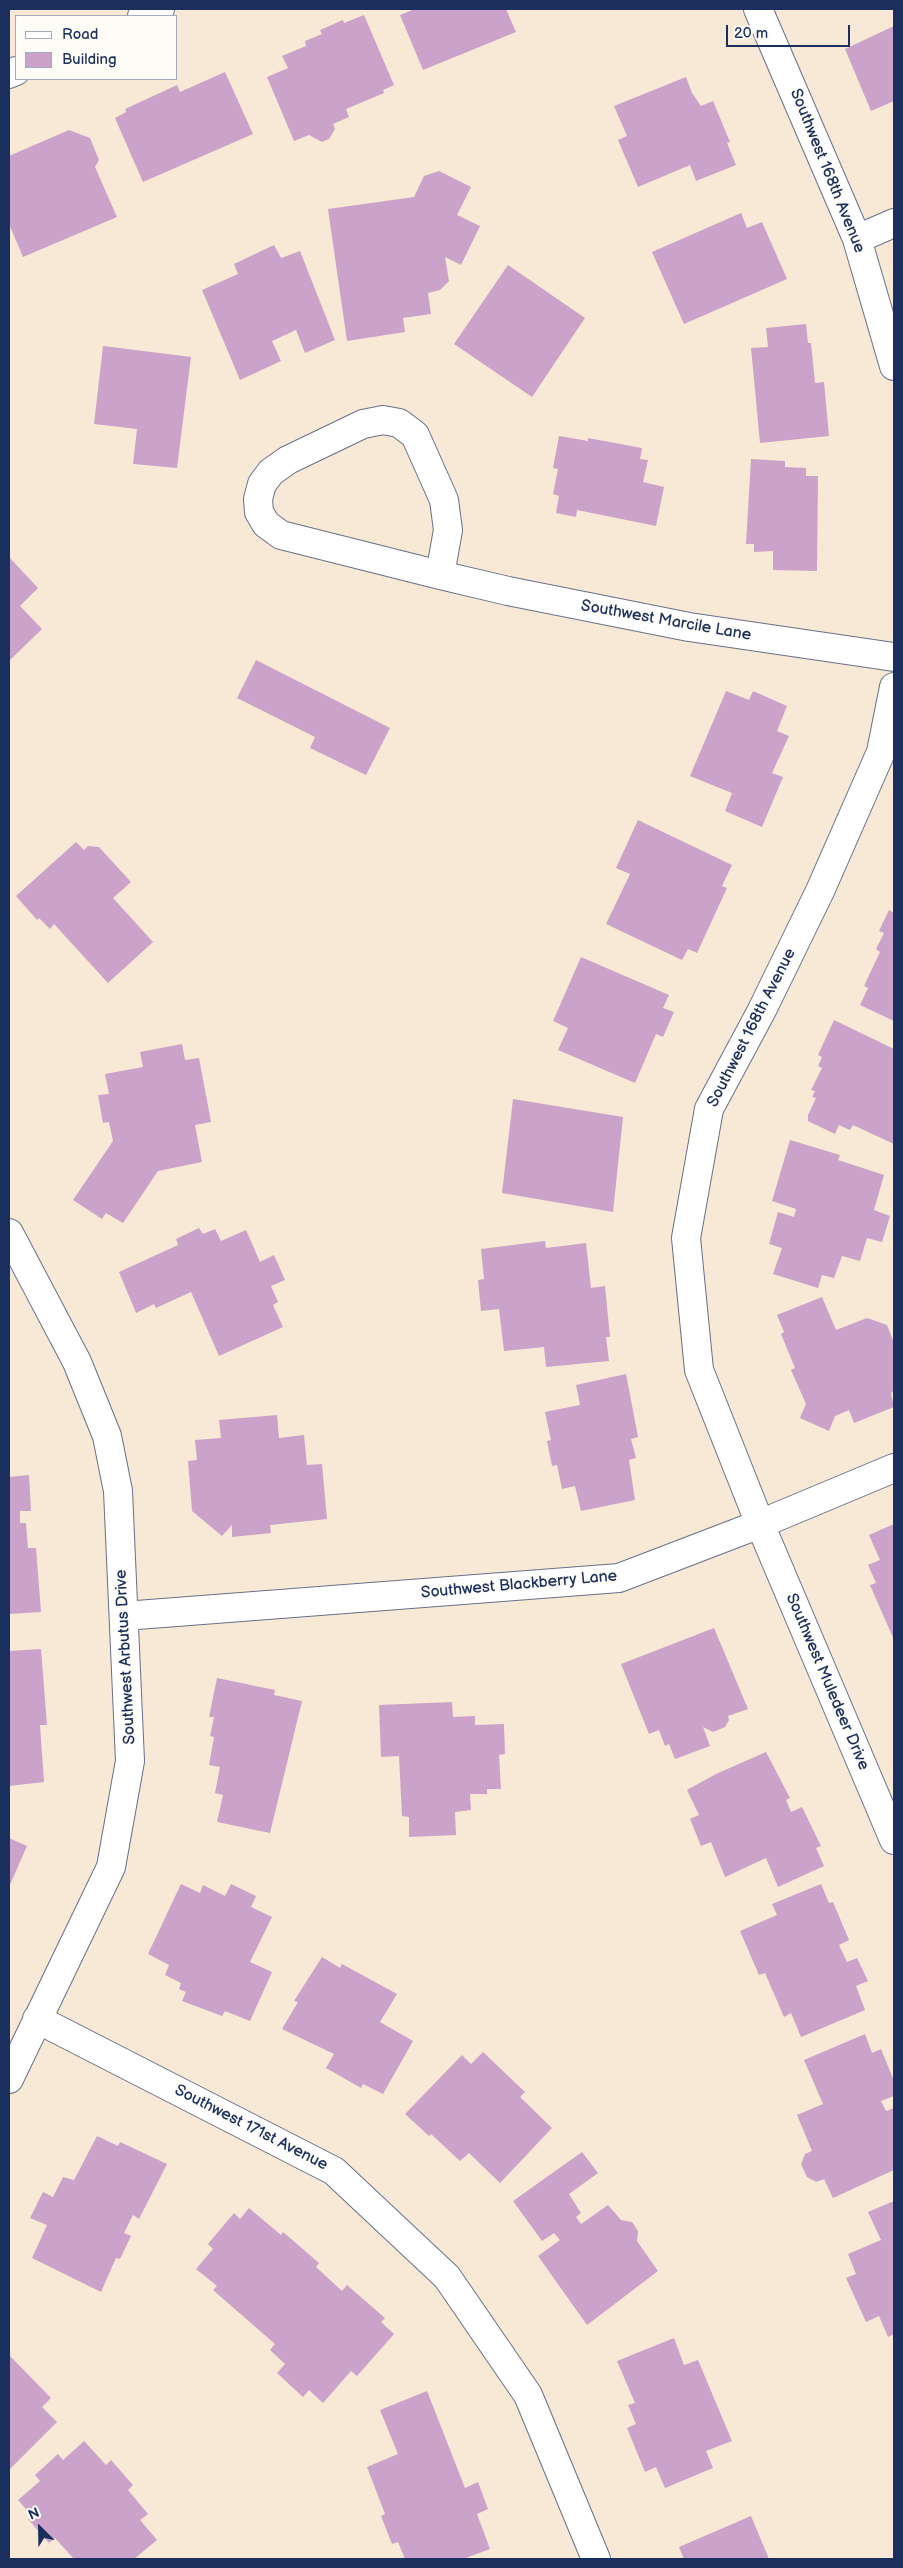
<!DOCTYPE html>
<html>
<head>
<meta charset="utf-8">
<style>
  body { margin:0 }
  #map { position:relative; width:903px; height:2568px; overflow:hidden; background:#f7e9d5; font-family:"Balsamiq Sans",sans-serif }
  canvas { display:block }
  .frame { position:absolute; inset:0; border:10px solid #1b2f5e; pointer-events:none }
  .legend { position:absolute; left:15px; top:15px; width:162px; height:65px; box-sizing:border-box; background:#fdfcf7; border:1px solid #a3aaba; margin:0; padding:6px 9px; list-style:none; font-size:15px; color:#1b2f5e }
  .legend li { display:flex; align-items:center; gap:10px; height:25px }
  .legend b { width:25px; border:1px solid #a3aaba }
  .north { position:absolute; left:15px; top:2503px; width:50px; height:50px; -webkit-text-stroke:4px #fdfcf7; paint-order:stroke; rotate:337deg; font-size:14px; font-weight:700; line-height:20px; text-align:center; color:#1b2f5e }
  .north::after { content:''; display:block; margin:auto; width:18px; height:22px; background:#1b2f5e; clip-path:polygon(50% 0,100% 100%,50% 72%,0 100%) }
  .scale { position:absolute; left:726px; top:25px; width:124px; height:22px; box-sizing:border-box; border:2px solid #1b2f5e; border-top:0; padding-left:6px; font-size:15px; line-height:18px; white-space:nowrap; color:#1b2f5e; -webkit-text-stroke:4px #fdfcf7; paint-order:stroke }
</style>
</head>
<body>
<div id="map">
<canvas width="903" height="2568"></canvas>
<div class="frame"></div>
<ul class="legend">
<li><b style="height:6px;background:#fff"></b>Road</li>
<li><b style="height:14px;background:#cba2c9"></b>Building</li>
</ul>
<div class="north">N</div>
<div class="scale">20 m</div>
</div>
<script>
const ctx = document.querySelector('canvas').getContext('2d');
ctx.lineJoin = 'round';
function fillPath(path, color) {
  ctx.fillStyle = color;
  ctx.fill(path, 'evenodd');
}
function shape(rows) {
  const path = new Path2D();
  for (const r of rows) {
    path.moveTo(r[0], r[1]);
    for (let i = 2; i < r.length; i += 2) path.lineTo(r[i], r[i + 1]);
  }
  return path;
}
function stroke(path, color, width, dash) {
  ctx.strokeStyle = color;
  ctx.lineWidth = width;
  ctx.lineCap = dash ? 'butt' : 'round';
  ctx.setLineDash(dash || []);
  ctx.stroke(path);
}
function label(font, color, halo, rows, align = 'center') {
  ctx.font = font + ' "Balsamiq Sans",sans-serif';
  ctx.lineWidth = 4;
  ctx.setLineDash([]);
  ctx.textBaseline = 'middle';
  ctx.strokeStyle = halo;
  ctx.fillStyle = color;
  for (const [text, x, y, turn = 0] of rows) {
    ctx.save();
    ctx.translate(x, y);
    ctx.rotate((+turn || 0) * Math.PI / 180);
    ctx.textAlign = isNaN(turn) ? turn : align;
    if (halo) ctx.strokeText(text, 0, 0);
    ctx.fillText(text, 0, 0);
    ctx.restore();
  }
}
fillPath(shape([
  [415,9,506,9,516,32,423,70,400,15],
  [364,15,394,85,383,90,384,93,346,109,349,117,333,124,335,129,329,139,322,142,309,135,294,141,267,77,288,68,282,56,306,46,305,41,322,34,320,30,343,20,344,23],
  [894,26,894,101,871,111,845,49],
  [225,72,253,134,143,182,115,118,126,112,125,109,177,85,180,92],
  [686,77,692,93,701,106,713,101,730,142,727,143,736,165,696,181,690,165,638,187,618,140,627,136,614,106],
  [69,130,90,138,99,160,95,167,117,217,23,257,9,224,9,156],
  [439,171,471,187,457,215,480,226,461,265,445,257,449,281,440,290,428,293,431,314,403,318,405,332,347,341,328,209,414,197,424,176],
  [741,213,747,228,762,222,787,279,684,324,652,252],
  [274,245,281,258,300,251,335,340,305,353,296,330,272,341,281,361,240,380,202,290,238,274,234,264],
  [508,265,585,318,532,397,454,344],
  [806,324,808,343,811,343,815,383,824,382,829,436,760,443,751,348,768,347,766,328],
  [103,346,191,357,177,468,133,464,137,429,94,424],
  [559,436,588,441,588,438,642,448,640,459,648,460,643,482,664,487,656,526,577,510,576,517,556,513,559,496,553,494,558,469,553,468],
  [751,459,785,461,785,467,806,468,806,476,818,476,817,571,773,570,773,551,754,552,754,544,746,544],
  [9,557,38,588,20,606,42,629,9,661],
  [256,660,390,728,366,775,310,748,315,737,237,698],
  [726,691,749,700,753,691,787,706,777,731,789,736,772,773,783,777,762,827,725,811,732,793,690,776],
  [638,820,732,865,722,886,727,888,697,953,688,949,682,960,606,924,630,874,616,868],
  [76,842,84,850,88,846,99,847,131,882,113,898,153,942,108,983,54,924,50,929,39,918,37,920,16,896],
  [889,910,894,913,894,1021,860,1005,868,988,864,986,880,952,876,949,884,933,879,931],
  [581,957,669,995,663,1008,674,1012,663,1037,656,1034,635,1083,558,1050,568,1028,553,1021],
  [834,1020,894,1049,894,1144,853,1125,850,1130,839,1125,835,1134,808,1121,808,1115,816,1098,812,1097,815,1091,811,1090,822,1068,818,1066,822,1057,818,1055],
  [182,1044,185,1060,199,1058,211,1122,195,1125,202,1162,158,1171,123,1223,106,1213,102,1219,73,1200,113,1141,109,1122,103,1123,98,1095,109,1094,105,1074,143,1067,140,1052],
  [513,1099,623,1117,613,1212,502,1193],
  [790,1140,840,1155,838,1160,884,1175,874,1210,890,1216,882,1242,867,1238,860,1261,842,1256,834,1278,822,1275,818,1288,773,1274,782,1248,769,1244,778,1212,794,1217,796,1209,772,1201],
  [199,1228,203,1234,215,1229,221,1241,246,1230,260,1262,274,1255,285,1280,271,1286,278,1302,273,1305,283,1327,219,1356,191,1292,156,1308,154,1304,136,1313,119,1272,178,1245,176,1239],
  [545,1241,546,1248,586,1243,591,1288,605,1286,610,1337,606,1337,609,1361,546,1367,544,1347,504,1351,499,1309,481,1311,478,1280,484,1279,481,1249],
  [822,1297,836,1330,867,1318,887,1325,894,1343,894,1391,891,1393,894,1407,854,1423,849,1410,835,1416,829,1431,800,1418,806,1404,791,1370,795,1368,781,1334,784,1332,777,1315],
  [626,1374,638,1437,631,1439,636,1458,629,1460,635,1500,581,1511,575,1486,562,1489,557,1465,552,1466,547,1441,551,1440,545,1412,580,1405,576,1385],
  [277,1415,279,1438,304,1435,307,1465,322,1464,327,1519,270,1525,271,1533,232,1537,232,1525,222,1536,192,1511,188,1461,197,1460,195,1440,221,1438,219,1420],
  [29,1475,31,1511,20,1511,20,1523,26,1523,28,1548,36,1548,41,1612,9,1614,9,1477],
  [894,1524,894,1640,870,1585,876,1583,868,1565,880,1560,869,1535],
  [714,1628,748,1709,728,1716,729,1720,725,1727,713,1732,703,1727,710,1746,675,1759,669,1744,665,1746,659,1730,649,1734,621,1664],
  [41,1649,47,1725,40,1725,44,1782,9,1786,9,1651],
  [217,1678,275,1690,274,1695,302,1701,270,1833,217,1822,223,1795,215,1793,220,1767,209,1765,214,1737,210,1736,214,1717,209,1717],
  [452,1702,453,1717,475,1716,475,1725,504,1724,505,1754,499,1755,501,1789,487,1789,487,1794,470,1794,471,1810,455,1812,456,1835,409,1837,409,1817,402,1816,399,1756,381,1757,379,1705],
  [766,1752,790,1798,786,1800,791,1812,802,1807,821,1846,816,1848,824,1866,778,1887,766,1858,725,1877,711,1842,701,1846,690,1819,699,1815,687,1790,716,1774],
  [9,1838,27,1846,9,1887],
  [181,1884,200,1893,203,1885,225,1896,231,1884,256,1896,251,1907,272,1917,250,1962,272,1972,250,2021,225,2011,222,2016,182,2001,186,1992,179,1989,181,1983,165,1975,169,1965,148,1954],
  [821,1884,829,1903,833,1902,849,1940,839,1945,847,1962,857,1958,868,1981,856,1986,865,2010,801,2037,791,2013,784,2017,765,1973,759,1975,740,1931,777,1915,772,1904],
  [322,1957,340,1968,342,1964,397,1994,380,2022,413,2041,383,2094,363,2084,361,2088,326,2068,334,2054,282,2029,298,2002,294,2001],
  [865,2034,872,2053,881,2049,894,2081,894,2096,881,2101,886,2111,894,2108,894,2170,833,2198,824,2179,816,2182,807,2177,801,2164,805,2154,812,2151,797,2115,823,2104,804,2060],
  [483,2052,525,2092,520,2097,552,2128,500,2183,469,2153,460,2161,431,2134,429,2136,405,2114,462,2055,471,2064],
  [97,2136,118,2146,120,2142,167,2164,139,2219,133,2215,124,2233,131,2236,120,2259,116,2258,101,2292,32,2258,47,2225,30,2218,43,2192,53,2197,63,2177,74,2180],
  [582,2152,598,2173,569,2194,581,2213,576,2217,581,2224,608,2205,621,2220,632,2222,638,2231,637,2241,658,2271,587,2325,538,2256,560,2240,554,2233,542,2241,513,2201],
  [894,2201,894,2334,888,2337,879,2316,866,2322,846,2278,856,2274,848,2254,881,2240,868,2212],
  [249,2208,281,2235,283,2232,319,2263,316,2267,342,2291,347,2285,385,2318,381,2322,394,2334,357,2376,351,2371,323,2403,309,2390,303,2397,277,2373,285,2364,270,2350,275,2344,213,2290,217,2286,196,2269,213,2249,208,2244,234,2213,240,2219],
  [674,2338,684,2365,698,2360,732,2441,706,2451,713,2468,665,2488,656,2467,645,2472,627,2428,636,2424,628,2405,635,2403,617,2361],
  [9,2355,51,2398,42,2407,57,2422,9,2470],
  [427,2391,465,2488,478,2482,488,2509,477,2514,490,2549,463,2559,405,2559,398,2542,392,2544,381,2516,385,2514,367,2467,398,2454,380,2410],
  [84,2441,106,2465,111,2460,133,2485,128,2490,148,2514,140,2520,157,2540,134,2559,74,2559,55,2538,49,2543,28,2519,32,2516,18,2500,40,2481,35,2475,58,2454,63,2460],
  [751,2516,769,2559,684,2559,679,2547]
]), '#cba2c9');
const minor = shape([
  [758,9,857,239,894,366],
  [142,16,160,9],
  [9,74,16,71],
  [857,239,894,223],
  [440,575,448,530,444,500,415,435,399,423,383,420,363,424,288,460,271,472,262,484,258,499,259,512,266,524,281,535,440,575,508,591,689,627,894,657],
  [894,687,881,752,820,891,762,1010,709,1109,686,1238,699,1370,760,1524,894,1840],
  [9,1233,77,1362,107,1436,118,1491,130,1761,111,1867,9,2079],
  [124,1616,619,1578,760,1524,894,1468],
  [37,2019,334,2171,447,2277,528,2395,596,2559]
]);
stroke(minor, '#687088', 30);
stroke(minor, '#fff', 28);
label('16px', '#1b2f5e', '#fdfcf7', [
  ["Southwest 168th Avenue",827,171,68],
  ["Southwest Marcile Lane",666,621,10],
  ["Southwest 168th Avenue",752,1028,-63],
  ["Southwest Blackberry Lane",519,1585,-5],
  ["Southwest Arbutus Drive",126,1657,-93],
  ["Southwest Muledeer Drive",827,1682,67],
  ["Southwest 171st Avenue",251,2128,27]
]);
</script>
</body>
</html>
